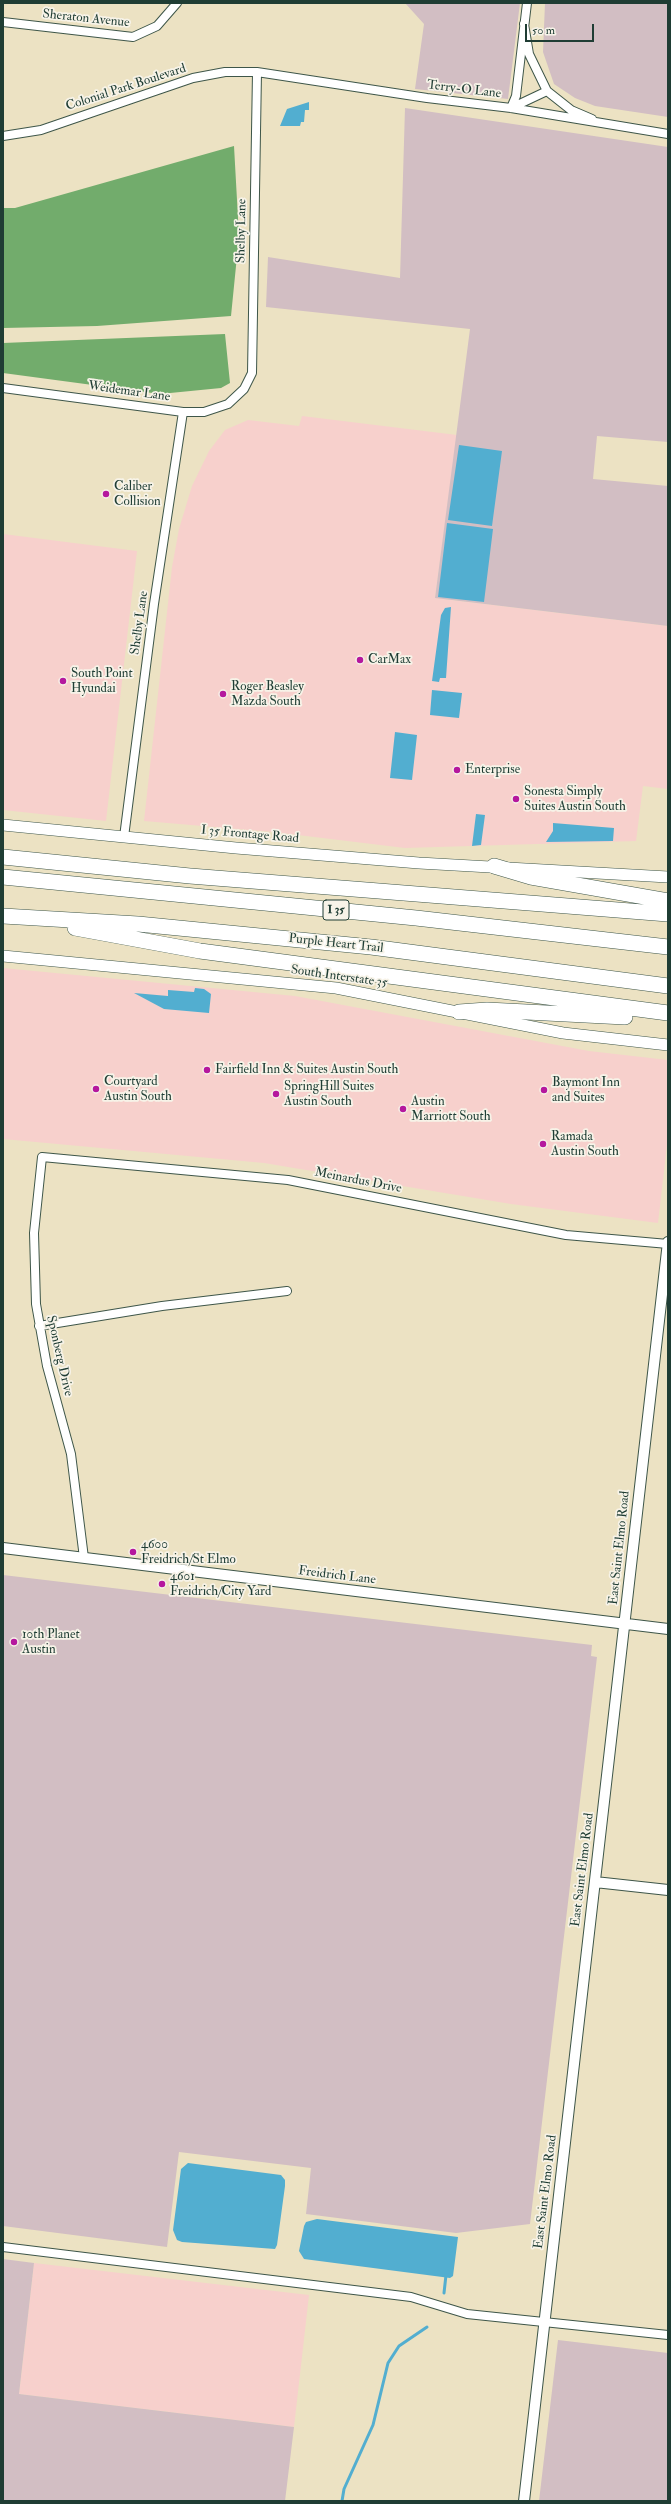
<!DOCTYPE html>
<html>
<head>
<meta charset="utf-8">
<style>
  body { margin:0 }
  #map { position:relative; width:671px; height:2504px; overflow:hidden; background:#ece2c3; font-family:"IM FELL Double Pica",serif }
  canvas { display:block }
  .frame { position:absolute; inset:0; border:4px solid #1f3d34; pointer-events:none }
  .scale { position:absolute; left:525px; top:24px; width:69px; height:18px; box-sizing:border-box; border:2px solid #1f3d34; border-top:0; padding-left:5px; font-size:12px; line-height:14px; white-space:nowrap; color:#1f3d34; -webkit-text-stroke:3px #f7f3e8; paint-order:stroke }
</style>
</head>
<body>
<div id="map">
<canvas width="671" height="2504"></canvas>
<div class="frame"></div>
<div class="scale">50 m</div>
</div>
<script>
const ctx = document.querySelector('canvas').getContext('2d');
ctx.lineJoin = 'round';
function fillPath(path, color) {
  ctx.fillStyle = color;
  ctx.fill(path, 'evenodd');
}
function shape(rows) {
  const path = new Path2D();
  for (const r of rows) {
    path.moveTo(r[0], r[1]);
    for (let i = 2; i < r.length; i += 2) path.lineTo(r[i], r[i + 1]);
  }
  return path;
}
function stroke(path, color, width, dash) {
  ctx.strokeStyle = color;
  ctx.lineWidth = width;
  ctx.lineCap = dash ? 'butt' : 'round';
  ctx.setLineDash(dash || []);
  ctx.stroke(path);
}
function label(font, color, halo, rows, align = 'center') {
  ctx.font = font + ' "IM FELL Double Pica",serif';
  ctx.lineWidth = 3.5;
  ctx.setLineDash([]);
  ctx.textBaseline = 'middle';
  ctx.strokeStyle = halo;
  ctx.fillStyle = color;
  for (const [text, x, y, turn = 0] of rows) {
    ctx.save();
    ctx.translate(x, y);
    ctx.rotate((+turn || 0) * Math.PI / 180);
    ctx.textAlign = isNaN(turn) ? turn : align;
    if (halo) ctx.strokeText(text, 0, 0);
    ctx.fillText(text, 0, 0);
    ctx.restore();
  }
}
fillPath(shape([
  [302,416,457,435,435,598,668,626,668,789,643,786,636,841,405,848,273,832,144,821,172,567,179,529,192,486,209,451,225,430,248,420,299,426],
  [3,534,137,551,106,821,3,810],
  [3,968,295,996,589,1051,668,1060,668,1136,658,1223,511,1204,264,1163,3,1139],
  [34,2263,309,2295,294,2427,19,2394]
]), '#f7d0cc');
fillPath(shape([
  [405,3,520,3,508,99,415,89,424,24],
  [545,3,668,3,668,117,595,106,575,98,554,84,543,52],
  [405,108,668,147,668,442,597,436,593,479,668,486,668,626,435,598,470,329,266,307,268,257,400,278],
  [3,1575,592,1645,591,1656,597,1657,530,2224,456,2233,306,2214,311,2168,179,2152,167,2247,3,2226],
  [3,2259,34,2263,19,2394,294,2427,285,2501,3,2501],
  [558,2340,668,2353,668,2501,539,2501]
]), '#d2bec3');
fillPath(shape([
  [234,146,239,236,231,316,97,326,3,328,3,208,15,208],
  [225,334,230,383,221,388,160,394,3,373,3,343]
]), '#72ac6c');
fillPath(shape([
  [309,102,309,110,305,110,304,122,301,122,300,126,280,126,287,109],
  [459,445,502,451,492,526,448,520],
  [447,523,493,529,484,602,438,597],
  [451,607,446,678,440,678,439,682,432,681,441,615,445,608],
  [432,690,462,693,459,718,430,715],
  [395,732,417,735,412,780,390,778],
  [476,814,485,815,481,845,472,846],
  [553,823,614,828,613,841,546,842,553,831],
  [195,988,204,989,211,994,209,1013,164,1009,134,993,168,996,168,990,194,992],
  [188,2163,281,2175,285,2180,285,2186,277,2245,275,2249,182,2242,177,2240,173,2230,181,2169],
  [317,2219,458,2237,453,2276,450,2278,304,2259,299,2251,304,2226,306,2222]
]), '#52aed0');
stroke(shape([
  [444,2293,446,2275],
  [342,2501,344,2489,373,2425,388,2363,399,2346,427,2327]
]), '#52aed0', 3);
const minor = shape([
  [3,22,133,37,157,26,177,3],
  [524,24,529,54,547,91,571,110,592,119],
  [511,108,516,96,527,3],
  [511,108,547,91],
  [3,136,41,130,193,78,225,72,257,72,427,98,511,108,668,134],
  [3,388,183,412,204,412,228,404,244,389,252,373,257,72],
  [124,837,154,604,183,412],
  [39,1326,162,1306,287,1291],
  [84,1558,71,1454,47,1366,36,1304,34,1233,42,1157,288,1180,566,1235,668,1244],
  [3,2247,411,2297,467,2314,668,2335]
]);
const tertiary = shape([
  [3,1548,668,1629],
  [595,1882,668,1890],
  [524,2501,668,1242]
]);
const secondary = shape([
  [3,825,236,848,419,863,668,877],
  [3,956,336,988,563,1033,668,1045]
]);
const motorway = shape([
  [3,857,190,876,668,914],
  [494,866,531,877,668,901],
  [3,877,416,918,668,947],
  [3,916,138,924,371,947,668,986],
  [75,928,200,951,668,1013],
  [459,1012,487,1010,625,1017]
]);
stroke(minor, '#3e5649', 10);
stroke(tertiary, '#3e5649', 12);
stroke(secondary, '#3e5649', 12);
stroke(motorway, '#3e5649', 16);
stroke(minor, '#fff', 8);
stroke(tertiary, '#fff', 10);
stroke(secondary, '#fff', 11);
stroke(motorway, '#fff', 15);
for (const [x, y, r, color] of [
  [106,494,4,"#b5179e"],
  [360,660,4,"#b5179e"],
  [63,681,4,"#b5179e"],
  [223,694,4,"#b5179e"],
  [457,770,4,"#b5179e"],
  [516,799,4,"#b5179e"],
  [207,1070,4,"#b5179e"],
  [96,1089,4,"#b5179e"],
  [544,1090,4,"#b5179e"],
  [276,1094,4,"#b5179e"],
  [403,1109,4,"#b5179e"],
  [543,1144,4,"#b5179e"],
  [133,1552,4,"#b5179e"],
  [162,1584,4,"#b5179e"],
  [14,1642,4,"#b5179e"]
]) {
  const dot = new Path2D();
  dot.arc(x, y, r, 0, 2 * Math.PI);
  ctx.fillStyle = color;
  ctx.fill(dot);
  stroke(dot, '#f7f3e8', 1.5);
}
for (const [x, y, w] of [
  [336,910,26]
]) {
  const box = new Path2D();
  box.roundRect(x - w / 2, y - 10, w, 20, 3);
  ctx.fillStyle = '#f7f3e8';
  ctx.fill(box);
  stroke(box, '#1f3d34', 1);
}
label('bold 12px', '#1f3d34', null, [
  ["I 35",336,910]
]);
label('13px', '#1f3d34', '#f7f3e8', [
  ["Sheraton Avenue",86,19,6],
  ["Colonial Park Boulevard",126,88,-18],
  ["Terry-O Lane",464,90,7],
  ["Shelby Lane",242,231,-89],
  ["Weidemar Lane",129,392,8],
  ["Shelby Lane",140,623,-82],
  ["I 35 Frontage Road",250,835,5],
  ["Purple Heart Trail",336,944,6],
  ["South Interstate 35",339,977,8],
  ["Meinardus Drive",358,1181,11],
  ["Sponberg Drive",59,1356,77],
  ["East Saint Elmo Road",620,1548,-84],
  ["Freidrich Lane",337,1576,7],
  ["East Saint Elmo Road",583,1870,-83],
  ["East Saint Elmo Road",546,2192,-83]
]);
label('13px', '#1f3d34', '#f7f3e8', [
  ["Caliber",114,487],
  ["Collision",114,502],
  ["CarMax",368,660],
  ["South Point",71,674],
  ["Hyundai",71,689],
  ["Roger Beasley",231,687],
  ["Mazda South",231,702],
  ["Enterprise",465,770],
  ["Sonesta Simply",524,792],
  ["Suites Austin South",524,807],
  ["Fairfield Inn & Suites Austin South",215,1070],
  ["Courtyard",104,1082],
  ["Austin South",104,1097],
  ["Baymont Inn",552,1083],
  ["and Suites",552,1098],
  ["SpringHill Suites",284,1087],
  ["Austin South",284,1102],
  ["Austin",411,1102],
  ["Marriott South",411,1117],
  ["Ramada",551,1137],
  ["Austin South",551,1152],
  ["4600",141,1545],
  ["Freidrich/St Elmo",141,1560],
  ["4601",170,1577],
  ["Freidrich/City Yard",170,1592],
  ["10th Planet",22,1635],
  ["Austin",22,1650]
], 'left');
</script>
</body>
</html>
